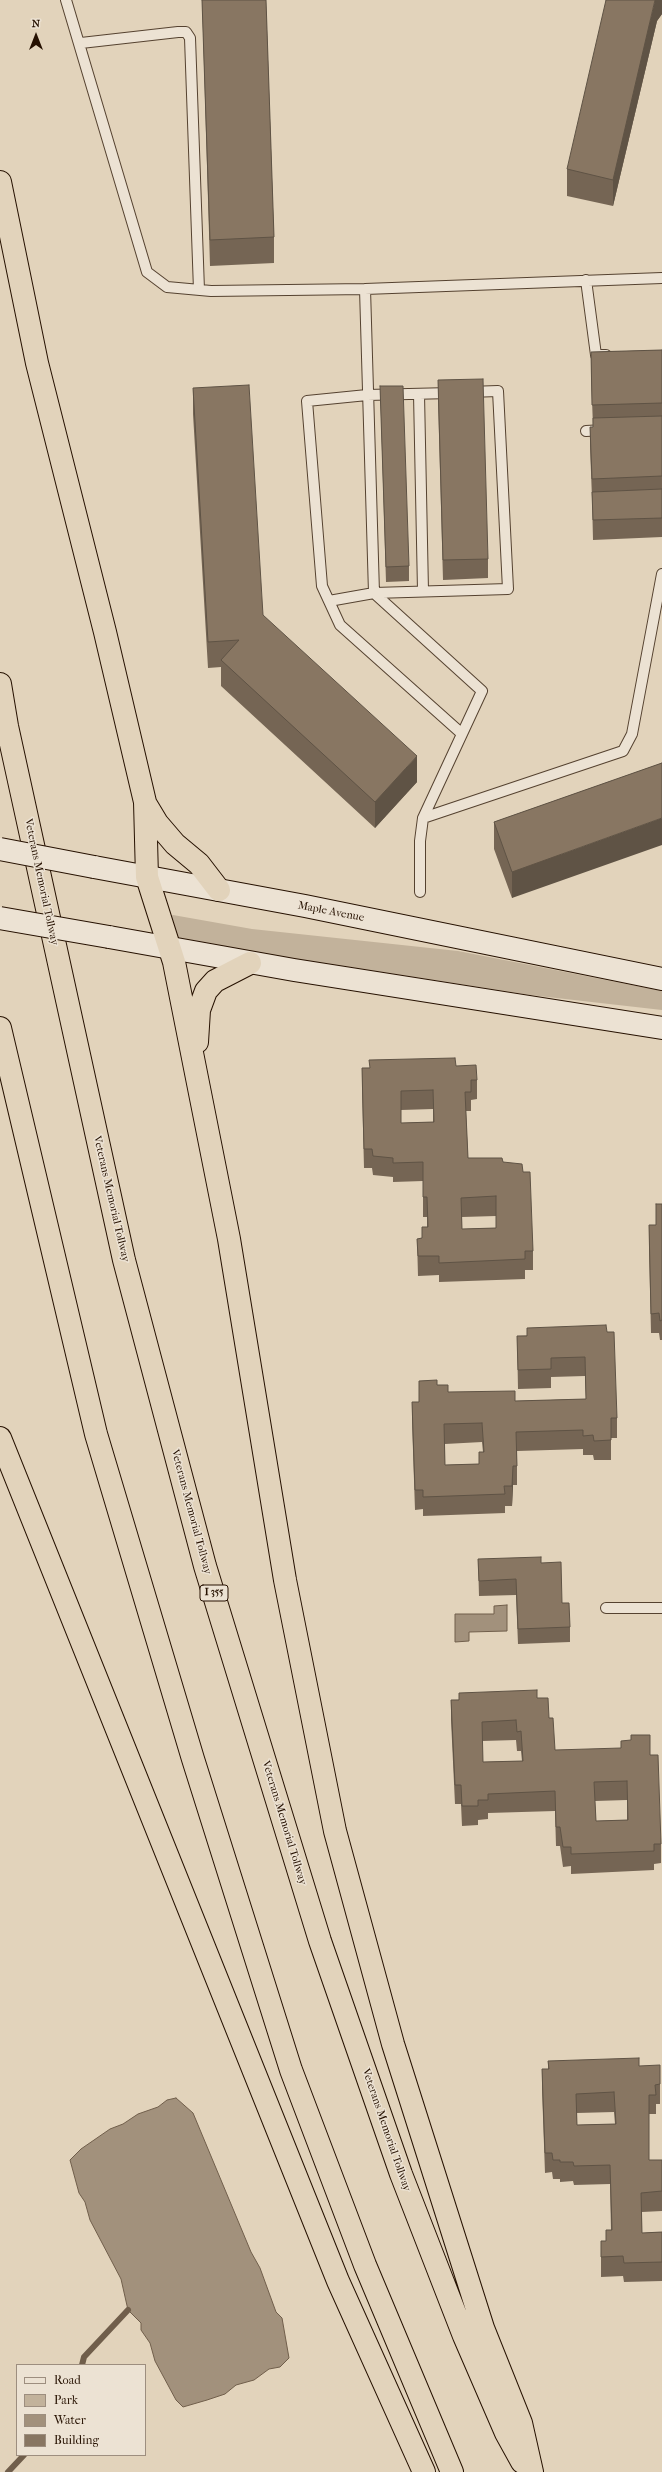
<!DOCTYPE html>
<html>
<head>
<meta charset="utf-8">
<style>
  body { margin:0 }
  #map { position:relative; width:662px; height:2472px; overflow:hidden; background:#e2d3bb; font-family:"IM FELL French Canon",serif }
  canvas { display:block }
  .legend { position:absolute; left:16px; top:2364px; width:130px; height:92px; box-sizing:border-box; background:#ece2d3; border:1px solid #9d8e7f; margin:0; padding:5px 7px; list-style:none; font-size:12px; color:#261101 }
  .legend li { display:flex; align-items:center; gap:8px; height:20px }
  .legend b { width:20px; border:1px solid #9d8e7f }
  .north { position:absolute; left:16px; top:16px; width:40px; height:40px; -webkit-text-stroke:3px #ece2d3; paint-order:stroke; rotate:0deg; font-size:11px; font-weight:700; line-height:16px; text-align:center; color:#261101 }
  .north::after { content:''; display:block; margin:auto; width:14px; height:18px; background:#261101; clip-path:polygon(50% 0,100% 100%,50% 72%,0 100%) }
</style>
</head>
<body>
<div id="map">
<canvas width="662" height="2472"></canvas>
<ul class="legend">
<li><b style="height:5px;background:#ece2d3"></b>Road</li>
<li><b style="height:11px;background:#c2b29b"></b>Park</li>
<li><b style="height:11px;background:#a2917c"></b>Water</li>
<li><b style="height:11px;background:#887662"></b>Building</li>
</ul>
<div class="north">N</div>
</div>
<script>
const ctx = document.querySelector('canvas').getContext('2d');
ctx.lineJoin = 'round';
function fillPath(path, color) {
  ctx.fillStyle = color;
  ctx.fill(path, 'evenodd');
}
function shape(rows) {
  const path = new Path2D();
  for (const r of rows) {
    path.moveTo(r[0], r[1]);
    for (let i = 2; i < r.length; i += 2) path.lineTo(r[i], r[i + 1]);
  }
  return path;
}
function stroke(path, color, width, dash) {
  ctx.strokeStyle = color;
  ctx.lineWidth = width;
  ctx.lineCap = dash ? 'butt' : 'round';
  ctx.setLineDash(dash || []);
  ctx.stroke(path);
}
function label(font, color, halo, rows, align = 'center') {
  ctx.font = font + ' "IM FELL French Canon",serif';
  ctx.lineWidth = 3;
  ctx.setLineDash([]);
  ctx.textBaseline = 'middle';
  ctx.strokeStyle = halo;
  ctx.fillStyle = color;
  for (const [text, x, y, turn = 0] of rows) {
    ctx.save();
    ctx.translate(x, y);
    ctx.rotate((+turn || 0) * Math.PI / 180);
    ctx.textAlign = isNaN(turn) ? turn : align;
    if (halo) ctx.strokeText(text, 0, 0);
    ctx.fillText(text, 0, 0);
    ctx.restore();
  }
}
fillPath(shape([
  [173,915,252,929,458,951,535,966,662,991,662,1010,530,995,278,956,176,937,171,916]
]), '#c2b29b');
const water = shape([
  [507,1605,507,1631,469,1632,469,1641,455,1642,455,1614,494,1614,494,1606,507,1605],
  [176,2098,193,2113,251,2252,260,2268,276,2312,282,2318,289,2358,280,2367,269,2369,254,2380,236,2385,225,2394,207,2400,183,2407,176,2400,155,2361,150,2343,141,2330,141,2323,128,2310,121,2279,90,2220,85,2202,79,2193,70,2160,81,2149,110,2129,123,2124,138,2114,158,2107,167,2100,176,2098]
]);
fillPath(water, '#a2917c');
stroke(water, '#705e4b', 1);
stroke(shape([
  [82,2365,84,2357,128,2310],
  [8,2472,24,2455]
]), '#705e4b', 6);
const service = shape([
  [66,0,147,272,167,287,211,291,365,289],
  [81,43,178,32,186,32,190,38,199,290],
  [586,280,596,355,606,355],
  [451,393,367,395,307,401,322,586,340,625,461,733],
  [419,394,423,591],
  [586,431,604,430],
  [329,601,374,593,508,589,498,391,469,392],
  [423,818,623,751,632,734,662,574],
  [420,892,420,841,423,818,482,691,374,593,365,289,662,278],
  [606,1608,662,1608]
]);
const secondary = shape([
  [94,867,305,906,662,979],
  [109,937,294,970,662,1028]
]);
const motorway = shape([
  [0,182,37,363,105,632,145,802,147,877,174,962,196,1073,229,1239,285,1580,335,1831,393,2044,483,2328,521,2423,532,2472],
  [0,684,7,726,124,1260,205,1566,320,1941,401,2174,464,2336,506,2433,522,2462],
  [145,803,157,823,175,844,199,864,219,890],
  [0,1028,96,1434,193,1759,291,2070,365,2265,452,2472],
  [197,1042,199,1010,206,991,215,981,250,963],
  [0,1438,338,2281,424,2472]
]);
stroke(service, '#554230', 12);
stroke(secondary, '#261101', 24);
stroke(motorway, '#261101', 24);
stroke(service, '#ece2d3', 10);
stroke(secondary, '#ece2d3', 22);
stroke(motorway, '#e2d3bb', 22);
const secondaryBridge = shape([
  [0,849,94,867],
  [0,918,109,937]
]);
stroke(secondaryBridge, '#261101', 24, []);
stroke(secondaryBridge, '#ece2d3', 22);
fillPath(shape([
  [202,0,266,0,274,237,274,263,210,266],
  [662,0,662,14,657,21,613,206,567,196,567,169],
  [662,350,662,537,593,540,592,498,590,446,590,427,593,427,591,372,591,352],
  [438,380,488,559,488,578,443,580,438,399],
  [380,386,409,566,409,581,386,582],
  [193,388,263,615,417,782,375,828,221,686,221,667,208,668,193,414],
  [662,763,512,898,494,849,494,822],
  [456,1066,477,1080,477,1099,471,1100,471,1111,466,1111,468,1158,503,1162,523,1172,533,1251,533,1270,525,1270,525,1279,439,1282,439,1275,418,1276,417,1239,422,1238,422,1227,427,1227,427,1217,423,1217,423,1181,393,1182,393,1177,373,1175,372,1168,364,1168,362,1088,362,1068],
  [433,1109,433,1122,401,1123,401,1110],
  [496,1216,496,1228,462,1229,462,1217],
  [656,1204,662,1204,662,1340,660,1340,659,1333,651,1333,649,1245,649,1225,656,1225],
  [607,1332,617,1418,617,1438,611,1438,611,1460,594,1460,593,1455,583,1455,583,1449,517,1451,517,1485,513,1485,512,1506,505,1506,505,1513,423,1516,423,1509,415,1510,412,1421,412,1402,419,1402,419,1381,437,1385,448,1392,515,1401,586,1399,585,1376,551,1377,551,1388,518,1389,517,1336],
  [482,1442,483,1452,479,1464,445,1465,445,1444],
  [478,1559,541,1563,562,1603,570,1627,570,1642,518,1644,516,1595,479,1596],
  [537,1698,549,1718,555,1750,650,1755,661,1844,661,1863,654,1864,654,1870,571,1874,571,1866,563,1867,560,1846,556,1846,555,1811,488,1813,488,1819,478,1820,478,1825,462,1826,461,1804,455,1804,451,1720,451,1700],
  [516,1740,517,1751,521,1751,522,1761,483,1762,482,1741],
  [627,1800,627,1820,596,1821,595,1801],
  [548,2061,639,2066,660,2084,660,2104,656,2104,656,2114,649,2114,649,2160,662,2160,662,2211,642,2212,642,2233,662,2232,662,2281,624,2282,623,2276,601,2277,601,2241,606,2241,606,2230,611,2230,610,2184,574,2185,573,2181,560,2182,560,2179,553,2179,552,2172,545,2173,542,2089,542,2069,548,2069],
  [614,2112,615,2124,577,2125,577,2113]
]), '#756554');
fillPath(shape([
  [655,0,662,0,662,14,657,21,613,206,613,180],
  [417,756,417,782,375,828,375,802],
  [662,818,662,845,512,898,512,872],
  [513,1466,513,1485,512,1506,512,1486]
]), '#5f5345');
const building = shape([
  [202,0,266,0,274,237,210,240,202,0],
  [606,0,655,0,613,180,567,169,606,0],
  [662,350,662,403,592,405,591,352,662,350],
  [483,379,488,559,443,560,438,380,483,379],
  [249,385,263,615,417,756,375,802,221,660,239,640,208,642,193,388,249,385],
  [380,386,403,386,409,566,386,567,380,386],
  [662,416,662,476,592,479,590,427,593,427,593,418,662,416],
  [662,489,662,518,593,520,592,492,662,489],
  [662,763,662,818,512,872,494,822,662,763],
  [455,1058,456,1066,476,1065,477,1080,471,1080,471,1092,465,1092,468,1158,502,1158,503,1162,522,1164,523,1172,530,1172,533,1251,525,1251,525,1259,439,1263,439,1256,418,1256,417,1239,422,1238,422,1227,428,1227,427,1197,423,1197,423,1162,393,1163,393,1158,373,1156,372,1149,364,1149,362,1068,370,1068,369,1060,455,1058],
  [433,1090,434,1122,401,1123,401,1091,433,1090],
  [496,1196,496,1228,462,1229,461,1198,496,1196],
  [656,1204,662,1204,662,1320,660,1321,659,1313,651,1314,649,1225,656,1225,656,1204],
  [606,1325,607,1332,614,1332,617,1418,611,1418,611,1440,594,1441,593,1435,583,1436,583,1430,516,1432,517,1466,513,1466,512,1486,504,1486,505,1494,423,1497,423,1490,415,1490,412,1402,419,1402,419,1381,437,1380,437,1385,448,1385,448,1392,515,1391,515,1401,586,1399,585,1357,551,1358,551,1369,518,1370,517,1336,527,1336,527,1328,606,1325],
  [482,1423,484,1452,479,1452,479,1464,445,1465,444,1424,482,1423],
  [541,1557,541,1563,561,1562,562,1603,569,1603,570,1627,518,1629,516,1579,479,1581,478,1559,541,1557],
  [537,1690,537,1698,548,1698,549,1718,553,1718,555,1750,621,1748,621,1741,631,1740,631,1735,650,1735,650,1755,658,1755,661,1844,654,1844,654,1851,571,1854,571,1847,563,1847,560,1827,556,1827,555,1791,488,1794,488,1800,478,1800,478,1806,462,1806,461,1785,455,1785,451,1700,459,1700,459,1693,537,1690],
  [516,1720,517,1732,521,1731,523,1761,483,1762,482,1722,516,1720],
  [627,1781,628,1820,596,1821,594,1782,627,1781],
  [639,2058,639,2066,660,2065,660,2084,655,2085,656,2095,649,2095,649,2160,662,2160,662,2191,641,2193,642,2233,662,2232,662,2262,624,2263,623,2256,601,2257,601,2241,606,2241,606,2230,612,2230,610,2165,574,2166,573,2162,560,2162,560,2160,553,2160,552,2153,545,2153,542,2069,549,2069,548,2061,639,2058],
  [614,2092,616,2124,577,2125,576,2094,614,2092]
]);
fillPath(building, '#887662');
stroke(building, '#5f5345', 1);
for (const [x, y, w] of [
  [214,1593,28]
]) {
  const box = new Path2D();
  box.roundRect(x - w / 2, y - 8, w, 16, 3);
  ctx.fillStyle = '#ece2d3';
  ctx.fill(box);
  stroke(box, '#261101', 1);
}
label('bold 10px', '#261101', null, [
  ["I 355",214,1593]
]);
label('11px', '#261101', '#ece2d3', [
  ["Veterans Memorial Tollway",41,882,78],
  ["Maple Avenue",331,912,11],
  ["Veterans Memorial Tollway",111,1199,77],
  ["Veterans Memorial Tollway",191,1512,75],
  ["Veterans Memorial Tollway",284,1823,73],
  ["Veterans Memorial Tollway",386,2130,71]
]);
</script>
</body>
</html>
